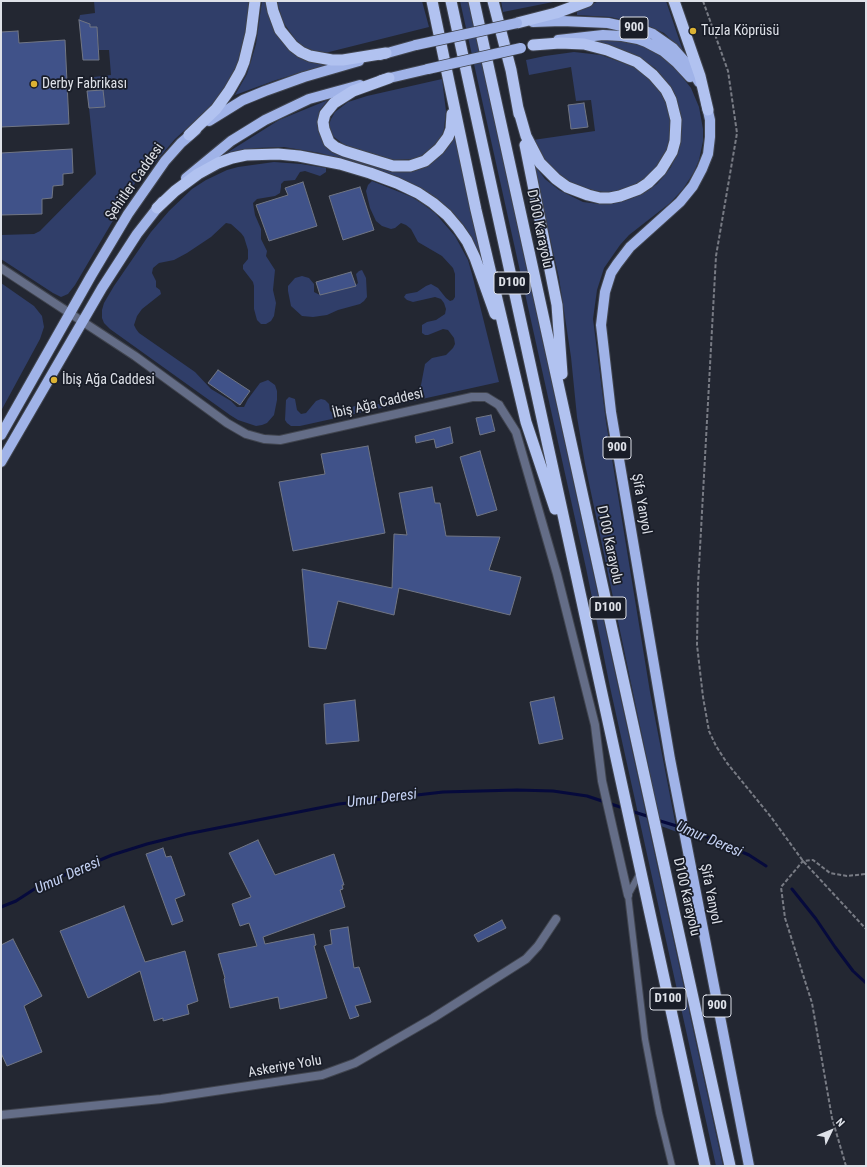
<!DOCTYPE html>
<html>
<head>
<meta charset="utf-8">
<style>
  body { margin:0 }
  #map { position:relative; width:867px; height:1167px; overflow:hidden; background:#232732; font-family:"Roboto Condensed",sans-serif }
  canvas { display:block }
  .frame { position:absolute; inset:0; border:2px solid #dee1e8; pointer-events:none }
  .north { position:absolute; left:811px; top:1111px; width:40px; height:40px; -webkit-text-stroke:3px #191d28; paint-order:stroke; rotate:47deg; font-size:11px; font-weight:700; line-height:16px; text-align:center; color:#dee1e8 }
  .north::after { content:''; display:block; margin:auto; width:14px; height:18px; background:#dee1e8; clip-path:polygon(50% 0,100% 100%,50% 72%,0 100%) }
</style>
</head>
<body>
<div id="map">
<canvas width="867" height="1167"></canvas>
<div class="frame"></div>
<div class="north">N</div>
</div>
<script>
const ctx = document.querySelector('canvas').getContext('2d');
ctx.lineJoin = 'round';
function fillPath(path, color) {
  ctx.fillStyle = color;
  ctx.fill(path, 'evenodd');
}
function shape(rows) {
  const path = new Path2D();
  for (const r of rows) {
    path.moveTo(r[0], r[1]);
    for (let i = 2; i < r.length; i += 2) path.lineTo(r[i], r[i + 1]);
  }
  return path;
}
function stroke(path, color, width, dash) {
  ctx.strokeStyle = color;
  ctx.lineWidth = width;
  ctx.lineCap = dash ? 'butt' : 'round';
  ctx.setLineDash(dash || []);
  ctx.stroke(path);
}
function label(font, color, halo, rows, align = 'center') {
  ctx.font = font + ' "Roboto Condensed",sans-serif';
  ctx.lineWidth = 3.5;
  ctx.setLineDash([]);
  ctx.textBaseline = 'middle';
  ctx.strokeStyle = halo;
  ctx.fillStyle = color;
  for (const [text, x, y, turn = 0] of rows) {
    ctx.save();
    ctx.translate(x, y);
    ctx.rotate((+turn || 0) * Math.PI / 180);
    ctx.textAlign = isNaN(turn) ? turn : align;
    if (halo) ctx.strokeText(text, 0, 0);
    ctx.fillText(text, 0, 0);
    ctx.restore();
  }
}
fillPath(shape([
  [94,1,250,1,243,50,236,69,225,88,209,108,175,139,153,165,141,173,75,285,68,294,61,297,53,293,1,259,1,235,34,234,40,231,96,174,89,108,105,107,103,91,96,91,94,77,111,75,109,50,99,50,97,27,90,27,90,24,79,20,80,15,95,13],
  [262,1,267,1,299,57,307,61,326,65,276,80,235,95,247,74,251,61,256,44],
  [277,1,422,1,429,27,325,53,318,53,302,46,295,39,283,22],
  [460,1,468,1,723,1166,716,1166,610,687,586,568],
  [501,1,558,1,503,12],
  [599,1,666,1,683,51,664,33,651,27,628,21,610,17,577,15,577,11],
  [616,39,630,41,649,47,671,63,691,88,699,107,703,129,703,141,699,160,694,172,683,189,670,203,629,235,620,245,604,268,597,290,593,319,606,422,650,692,677,832,661,826,585,464,577,417,571,357,559,278,533,163,545,179,559,190,583,202,599,204,615,203,630,199,645,192,657,184,671,167,680,145,682,126,680,113,676,98,664,79,655,68,634,55,618,48,599,43,582,41],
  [574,52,601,55,634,67,641,70,659,89,664,97,670,114,672,131,668,147,658,166,648,176,636,185,618,192,603,192,582,188,570,182,558,175,547,164,533,140,595,131,591,100,576,101,571,67,529,75,526,60,545,56],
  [442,79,446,111,444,129,441,138,436,145,421,156,413,159,394,160,346,146,334,137,330,132,329,125,331,119,335,112,348,102,367,96],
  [328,100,320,110,317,124,318,130,324,142,344,156,390,171,409,171,416,170,429,164,443,153,448,147,454,133,482,259,465,227,450,210,435,198,368,167,320,153,284,147,256,148,222,156,279,120],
  [274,162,301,164,326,168,326,172,320,176,305,171,300,172,295,180,284,181,281,184,281,187,280,193,275,196,257,199,253,203,255,215,261,229,261,239,267,251,266,256,275,270,273,290,276,303,274,316,271,321,266,324,261,324,257,320,254,309,254,286,253,282,243,269,243,265,248,259,248,250,244,237,241,233,231,224,226,223,211,237,187,253,174,260,159,263,153,268,152,273,156,281,156,287,160,290,161,294,142,309,137,316,134,325,136,329,139,333,195,372,211,389,231,401,237,407,244,407,248,399,260,383,268,380,275,385,277,391,277,400,274,415,267,423,262,425,256,426,238,420,230,415,110,329,104,323,102,318,102,310,104,303,114,286,151,232,169,211,192,189,206,180,227,170,238,167],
  [372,181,412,197,424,205,435,213,455,236,468,260,472,274,499,382,300,426,291,426,287,423,285,420,286,400,289,397,295,399,297,410,301,414,306,413,316,401,321,399,325,400,329,404,330,411,334,413,358,405,380,404,392,396,398,394,413,394,418,390,421,385,425,364,432,358,446,355,453,348,455,344,454,338,448,330,443,329,428,335,425,335,422,333,422,325,427,322,436,320,445,314,446,309,444,303,441,299,435,297,413,302,407,300,404,297,406,294,417,292,426,286,431,284,438,288,446,298,450,301,453,300,455,297,455,274,453,268,442,256,418,242,411,229,406,225,401,223,395,228,391,229,382,226,376,221,370,208,366,191,368,185],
  [362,270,366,278,367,297,364,301,360,304,338,310,327,315,313,317,302,316,291,306,288,291,288,286,295,278,302,276,309,278,314,284,314,292,320,295,355,286,358,283,356,274,359,271],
  [1,283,34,306,42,316,44,327,40,339,1,411]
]), '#303e69');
stroke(shape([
  [631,811,650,817],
  [657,820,680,827],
  [686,829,705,836,749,855,766,866],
  [792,889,816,919,835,947,853,971,866,983],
  [1,907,16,901,36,888,62,876,112,855,147,844,187,834,339,804,443,792,517,790,553,791,587,796,623,808]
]), '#060a3c', 3);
const building = shape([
  [79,20,90,24,90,27,97,27,99,60,83,60,79,20],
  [18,31,19,43,65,40,69,124,1,127,1,32,18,31],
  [103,90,105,107,89,108,87,91,103,90],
  [584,103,588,127,571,129,568,105,584,103],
  [72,149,73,173,63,174,63,185,53,186,52,198,42,199,42,214,1,215,1,153,72,149],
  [303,182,317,226,269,241,256,205,288,195,285,188,303,182],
  [360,187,374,230,343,240,329,196,360,187],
  [351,272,356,286,320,295,316,282,351,272],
  [218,370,250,391,240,405,208,383,218,370],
  [491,415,495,431,480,435,476,418,491,415],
  [450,427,453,443,436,448,434,439,416,443,415,436,450,427],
  [368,446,385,533,293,551,279,482,325,474,321,454,368,446],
  [480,451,497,510,477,516,460,457,480,451],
  [432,487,435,503,440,503,446,536,500,537,489,570,521,577,510,615,399,588,394,615,338,601,326,649,309,647,302,569,392,588,394,534,407,535,399,493,432,487],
  [554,697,563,739,539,744,530,702,554,697],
  [355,700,359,741,326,744,324,704,355,700],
  [258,840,275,875,334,854,344,885,342,885,343,889,340,890,345,907,263,937,265,944,314,934,316,945,314,946,327,998,280,1009,278,997,230,1008,224,979,225,978,218,954,257,946,249,923,240,926,232,904,251,897,229,853,258,840],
  [163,848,166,857,171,856,185,895,175,899,183,921,172,925,146,854,163,848],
  [124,906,145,962,185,951,198,1001,187,1005,189,1014,163,1021,163,1018,154,1021,140,971,88,998,60,931,124,906],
  [502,920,506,928,478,942,474,935,502,920],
  [348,927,354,968,359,967,371,1002,355,1006,359,1016,350,1019,324,946,332,944,330,930,348,927],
  [13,939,42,996,24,1006,42,1052,7,1066,1,1053,1,945,13,939]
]);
fillPath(building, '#405289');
stroke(building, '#717684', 1);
const service = shape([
  [640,873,628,895,645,1039,659,1113,672,1166]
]);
const minor = shape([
  [499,405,516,432,557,574,595,725,602,781,628,895],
  [1,1115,161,1099,322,1075,355,1063,433,1018,526,959,538,946,556,919]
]);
const tertiary = shape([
  [1,268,135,356,227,423,246,434,264,439,280,440,472,397,486,397,499,405]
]);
const primary = shape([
  [533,22,562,21,608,23,645,31,653,34,673,48,689,66,699,82],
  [558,40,603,35,622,36,638,39,646,42,663,51,677,63,690,77],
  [380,55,416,45],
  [381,80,428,69],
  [706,102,710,120,710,137,708,154,702,169,693,186,680,202,630,247,617,264,611,273,605,292,601,325,611,412,670,759,749,1166],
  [209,121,243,100,265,91,304,77,359,61],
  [186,178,231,141,265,120,309,99,360,85],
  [1,435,91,276,128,214,165,161,181,143,196,130],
  [1,462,102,288,137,234,162,202]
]);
const trunk = shape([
  [271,1,273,11,280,30,293,46,301,52,310,56,332,60,343,60,386,53],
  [432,1,476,210,526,422,555,509],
  [451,1,705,1166],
  [474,1,730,1166],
  [493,1,511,70,519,114],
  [674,1,700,76,708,110],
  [517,23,556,13,588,1],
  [389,78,353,91,334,103,325,114,323,122,324,129,329,142,335,147,344,151,370,159,393,166,410,166,425,161,439,149,448,137,451,129,452,114],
  [518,108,526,136,540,163,556,179,567,187,588,195,600,198,610,198,620,196,639,189,648,183,661,170,672,152,675,141,676,120,671,100,666,90,653,75,637,62,607,50,584,44,560,43,533,45],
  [189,135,216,109,229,91,240,72,244,62,251,33,255,1],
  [525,145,557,305,562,374],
  [157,208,175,191,198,174,218,163,232,158,246,155,278,154,299,156,340,164,370,173,397,183,418,193,433,203,447,215,458,228,467,241,475,258,495,314]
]);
stroke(service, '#41454f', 8);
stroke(minor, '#41454f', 10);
stroke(tertiary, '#41454f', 10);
stroke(primary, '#41454f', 12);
stroke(trunk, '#41454f', 13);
stroke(shape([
  [703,1,728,71,737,133,716,256,698,585,697,645,703,697,709,731,716,746,727,763,771,817,803,861,866,929],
  [846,1166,832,1118,812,1003,785,918,781,887,803,861,813,860,830,873,847,876,866,874]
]), '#787b84', 2, [4, 2]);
stroke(service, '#646d87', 6);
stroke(minor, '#646d87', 8);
stroke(tertiary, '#646d87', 8);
stroke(primary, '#a0b3e8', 10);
stroke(trunk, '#b1c2f0', 11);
const primaryBridge = shape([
  [416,45,517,23],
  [428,69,521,48]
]);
stroke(primaryBridge, '#41454f', 12, []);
stroke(primaryBridge, '#a0b3e8', 10);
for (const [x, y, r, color] of [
  [693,31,4,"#dcb233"],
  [34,84,4,"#dcb233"],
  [54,380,4,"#dcb233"]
]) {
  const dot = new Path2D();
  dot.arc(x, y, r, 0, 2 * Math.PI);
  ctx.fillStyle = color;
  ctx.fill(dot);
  stroke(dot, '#191d28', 1.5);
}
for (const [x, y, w] of [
  [634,28,28],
  [512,283,36],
  [617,448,28],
  [608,608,36],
  [668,999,36],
  [717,1006,28]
]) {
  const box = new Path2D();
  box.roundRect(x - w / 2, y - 11, w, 22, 3);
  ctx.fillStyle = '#191d28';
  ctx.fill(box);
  stroke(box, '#dee1e8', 1);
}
label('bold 13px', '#dee1e8', null, [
  ["900",634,28],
  ["D100",512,283],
  ["900",617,448],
  ["D100",608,608],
  ["D100",668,999],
  ["900",717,1006]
]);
label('14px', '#dee1e8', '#191d28', [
  ["Tuzla Köprüsü",701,31],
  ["Derby Fabrikası",42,84],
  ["İbiş Ağa Caddesi",62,380]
], 'left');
label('14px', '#dee1e8', '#191d28', [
  ["Şehitler Caddesi",135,182,-55],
  ["D100 Karayolu",539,229,78],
  ["İbiş Ağa Caddesi",378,404,-13],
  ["Şifa Yanyol",641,504,80],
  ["D100 Karayolu",609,545,78],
  ["Şifa Yanyol",710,894,79],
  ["D100 Karayolu",686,897,77],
  ["Askeriye Yolu",285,1067,-10]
]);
label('italic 15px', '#c4d1f3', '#191d28', [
  ["Umur Deresi",382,799,-7],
  ["Umur Deresi",709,840,23],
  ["Umur Deresi",68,876,-24]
]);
</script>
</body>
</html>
